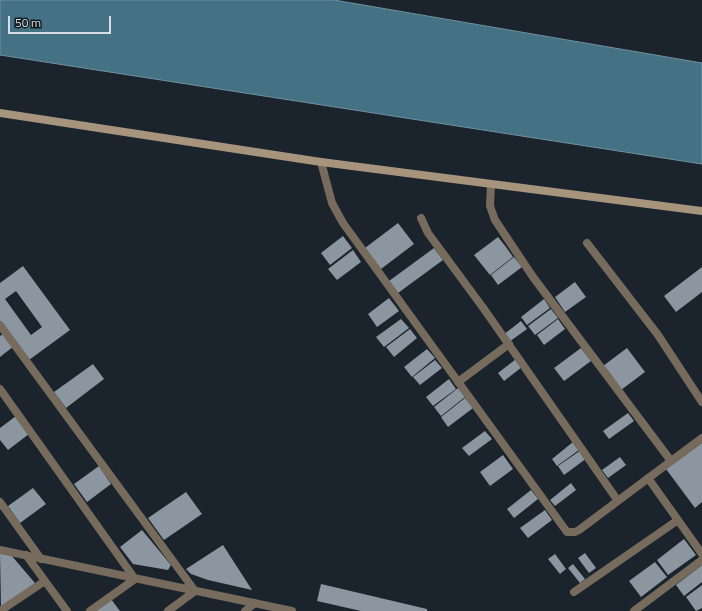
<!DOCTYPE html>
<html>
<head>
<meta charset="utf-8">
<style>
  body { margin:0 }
  #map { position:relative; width:702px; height:611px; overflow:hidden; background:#1b232c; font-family:"Titillium Web",sans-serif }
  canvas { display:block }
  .scale { position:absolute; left:8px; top:16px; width:103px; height:18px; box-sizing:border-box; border:2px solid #d8dee4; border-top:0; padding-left:5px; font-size:12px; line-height:14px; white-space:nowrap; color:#d8dee4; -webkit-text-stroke:3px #121a22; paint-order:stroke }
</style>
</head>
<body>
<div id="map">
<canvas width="702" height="611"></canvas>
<div class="scale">50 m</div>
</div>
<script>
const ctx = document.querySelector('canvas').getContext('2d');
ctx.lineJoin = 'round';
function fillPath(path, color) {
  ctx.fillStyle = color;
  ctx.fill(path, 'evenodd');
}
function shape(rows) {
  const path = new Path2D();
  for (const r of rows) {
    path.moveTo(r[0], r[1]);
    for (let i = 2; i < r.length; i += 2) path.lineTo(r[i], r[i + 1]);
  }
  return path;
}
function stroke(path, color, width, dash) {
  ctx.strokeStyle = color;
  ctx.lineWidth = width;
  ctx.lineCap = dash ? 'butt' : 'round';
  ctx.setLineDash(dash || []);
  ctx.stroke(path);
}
const water = shape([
  [0,0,334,0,702,63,702,164,0,55,0,0]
]);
fillPath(water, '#447184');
stroke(water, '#7092a1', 1);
fillPath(shape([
  [398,223,414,244,381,269,365,248],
  [343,236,352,248,330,265,321,253],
  [498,237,506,247,491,259,506,247,513,257,490,275,474,255],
  [434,248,443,260,398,293,389,281],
  [353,250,361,262,337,280,328,269],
  [514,257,522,267,498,285,491,275],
  [23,266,70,330,29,360,0,321,0,283],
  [16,291,42,327,31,335,5,299],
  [702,267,702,292,676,312,664,296],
  [575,282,586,297,565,312,555,297],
  [389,298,399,311,377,327,368,314],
  [544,299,550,308,527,325,521,317],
  [551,309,558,318,535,335,528,326],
  [401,319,409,328,384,347,376,337],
  [558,319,565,329,544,345,537,335],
  [521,321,527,329,509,342,503,335],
  [410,329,417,338,394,357,386,347],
  [4,333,14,346,0,357,0,336],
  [581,348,591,361,564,381,554,368],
  [627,348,645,372,621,390,603,366],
  [427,349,435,358,412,377,404,367],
  [516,359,522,367,504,381,498,373],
  [435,360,442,368,420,385,413,377],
  [93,364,104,379,66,408,54,392],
  [449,379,456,389,433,406,426,397],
  [458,388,465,397,441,416,434,407],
  [465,398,473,408,448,427,441,417],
  [628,413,634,421,609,439,603,431],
  [16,416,29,434,8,450,0,440,0,428],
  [485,431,492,439,469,456,462,448],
  [573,442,579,450,557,466,552,459],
  [702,443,702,502,695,508,666,469],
  [581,450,587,458,564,475,558,466],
  [503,455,513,469,490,486,480,472],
  [620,457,626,465,608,478,602,470],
  [99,466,111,484,87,502,74,484],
  [571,483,576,490,555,506,550,500],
  [33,488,46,504,20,523,8,506],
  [531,490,538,499,514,518,507,509],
  [186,492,202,514,164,540,148,518],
  [545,510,552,520,528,538,520,528],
  [142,530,171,565,168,570,133,564,120,547],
  [684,539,696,555,668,575,657,560],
  [223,545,252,590,208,580,191,574,186,569],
  [0,553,11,555,35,583,1,608],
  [585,553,596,568,589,573,578,558],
  [555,554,566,569,560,574,548,559],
  [655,562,667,577,641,597,629,581],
  [573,564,585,579,580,583,568,568],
  [702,565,702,582,684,596,676,585],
  [321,584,427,609,427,611,361,611,317,601],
  [702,585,702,608,696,611,686,597],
  [111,599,120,611,95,611]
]), '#8b96a0');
stroke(shape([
  [321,162,332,203,343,223,567,532,575,532,579,530,702,438],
  [491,184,490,206,495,220,533,277,671,461],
  [421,218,428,233,484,309,618,501],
  [587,243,658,335,702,402],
  [0,325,195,591],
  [458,382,509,344],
  [0,389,135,579,90,611],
  [648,478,702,554],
  [0,502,41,559],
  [0,550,292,611],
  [26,555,67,611],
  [574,592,678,520],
  [0,611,45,581],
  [168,611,195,591],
  [245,611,255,603],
  [634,611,702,560]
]), '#766b5c', 8);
stroke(shape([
  [0,113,321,162,702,211]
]), '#a6947d', 8);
</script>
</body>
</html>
